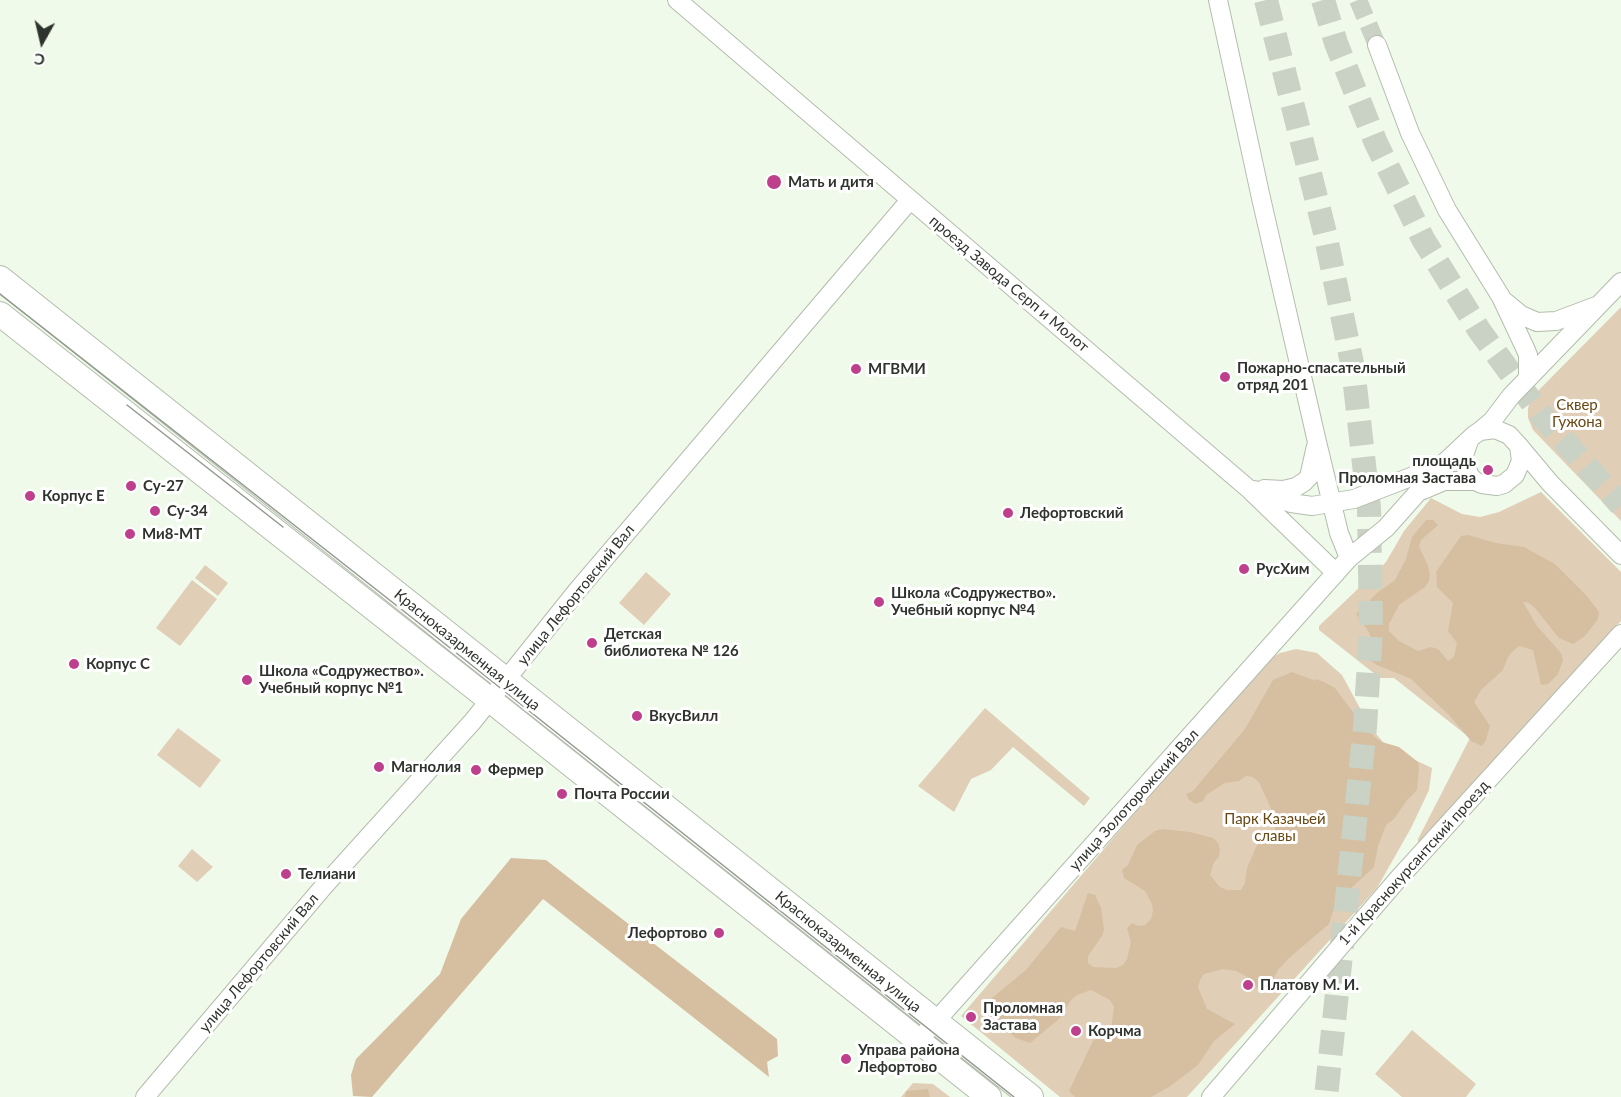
<!DOCTYPE html>
<html>
<head>
<meta charset="utf-8">
<style>
  body { margin:0 }
  #map { position:relative; width:1621px; height:1097px; overflow:hidden; background:#f0faea; font-family:Lato,sans-serif }
  canvas { display:block }
  .north { position:absolute; left:12px; top:12px; width:60px; height:60px; -webkit-text-stroke:4px #fff; paint-order:stroke; rotate:188deg; font-size:16px; font-weight:700; line-height:24px; text-align:center; color:#2f332d }
  .north::after { content:''; display:block; margin:auto; width:21px; height:27px; background:#2f332d; clip-path:polygon(50% 0,100% 100%,50% 72%,0 100%) }
</style>
</head>
<body>
<div id="map">
<canvas width="1621" height="1097"></canvas>
<div class="north">С</div>
</div>
<script>
const ctx = document.querySelector('canvas').getContext('2d');
ctx.lineJoin = 'round';
function fillPath(path, color) {
  ctx.fillStyle = color;
  ctx.fill(path, 'evenodd');
}
function shape(rows) {
  const path = new Path2D();
  for (const r of rows) {
    path.moveTo(r[0], r[1]);
    for (let i = 2; i < r.length; i += 2) path.lineTo(r[i], r[i + 1]);
  }
  return path;
}
function stroke(path, color, width, dash) {
  ctx.strokeStyle = color;
  ctx.lineWidth = width;
  ctx.lineCap = dash ? 'butt' : 'round';
  ctx.setLineDash(dash || []);
  ctx.stroke(path);
}
function label(font, color, halo, rows, align = 'center') {
  ctx.font = font + ' Lato,sans-serif';
  ctx.lineWidth = 6;
  ctx.setLineDash([]);
  ctx.textBaseline = 'middle';
  ctx.strokeStyle = halo;
  ctx.fillStyle = color;
  for (const [text, x, y, turn = 0] of rows) {
    ctx.save();
    ctx.translate(x, y);
    ctx.rotate((+turn || 0) * Math.PI / 180);
    ctx.textAlign = isNaN(turn) ? turn : align;
    if (halo) ctx.strokeText(text, 0, 0);
    ctx.fillText(text, 0, 0);
    ctx.restore();
  }
}
fillPath(shape([
  [1621,307,1621,521,1533,430,1528,418,1528,409,1530,399],
  [1541,492,1621,572,1621,621,1418,846,1418,839,1470,738,1394,678,1380,678,1319,630,1319,626,1386,562,1404,531,1431,498,1462,514,1480,517,1499,512],
  [205,565,228,583,218,596,195,578],
  [646,572,671,594,644,625,619,603],
  [192,580,217,599,180,646,156,628],
  [1296,649,1317,653,1342,675,1369,725,1387,747,1432,768,1429,790,1411,828,1377,888,1187,1097,1060,1097,961,1016,1264,662,1280,653],
  [985,708,1090,798,1084,806,1013,747,991,770,971,779,954,812,918,786],
  [178,728,221,760,200,788,157,755],
  [192,849,213,867,197,882,178,866],
  [1412,1030,1476,1084,1466,1097,1402,1097,1375,1074],
  [913,1083,933,1084,950,1097,901,1097]
]), '#e0ceb7');
fillPath(shape([
  [1426,520,1433,520,1438,525,1421,540,1419,546,1428,566,1430,574,1429,581,1425,587,1399,605,1389,624,1389,631,1399,641,1418,651,1431,647,1438,649,1448,661,1454,657,1457,643,1448,631,1453,603,1437,587,1436,572,1461,536,1468,535,1496,543,1524,547,1555,564,1586,595,1599,612,1598,619,1585,636,1573,644,1559,638,1535,608,1529,603,1523,602,1537,626,1561,653,1563,660,1558,674,1548,684,1541,685,1533,650,1519,646,1513,651,1508,657,1503,670,1481,690,1474,702,1490,726,1486,740,1482,746,1471,741,1450,716,1411,679,1377,665,1371,661,1367,654,1371,639,1369,632,1356,614,1377,593,1395,580,1406,559,1412,537],
  [1292,672,1316,681,1315,679,1322,681,1335,688,1358,719,1376,738,1382,742,1399,747,1418,762,1419,769,1417,790,1407,800,1394,819,1386,825,1378,846,1374,867,1336,902,1329,924,1289,958,1278,970,1268,989,1261,993,1256,987,1253,980,1236,971,1223,969,1204,974,1200,980,1198,987,1207,1009,1235,1024,1214,1041,1198,1065,1169,1087,1151,1097,1075,1097,1069,1091,1093,1041,1111,1029,1114,1007,1110,1000,1091,990,1077,995,1071,1000,1059,1019,1030,1043,1016,1038,998,1024,988,1012,986,1003,1026,970,1061,927,1075,931,1088,893,1095,895,1101,908,1104,930,1102,936,1088,956,1088,963,1093,967,1116,968,1123,965,1127,959,1131,942,1127,928,1132,923,1138,926,1145,925,1151,919,1153,911,1152,904,1145,891,1124,878,1122,870,1128,865,1137,845,1155,831,1162,829,1190,832,1213,838,1218,843,1220,850,1219,857,1214,862,1210,875,1220,887,1227,890,1241,890,1245,883,1247,868,1256,847,1261,841,1274,832,1276,825,1275,818,1259,782,1253,777,1246,776,1239,781,1225,783,1206,795,1203,801,1196,804,1189,800,1186,794,1193,791,1245,729,1273,680],
  [511,858,546,860,777,1039,778,1056,767,1062,769,1077,543,899,372,1097,353,1096,351,1075,356,1059,440,974,461,919],
  [928,1089,930,1097,905,1097,906,1091]
]), '#d6bfa0');
stroke(shape([
  [1358,0,1377,45]
]), '#c9d2c4', 18, [18, 9]);
stroke(shape([
  [1266,0,1325,233,1353,368,1369,508,1371,630,1365,727,1326,1097],
  [1323,0,1336,43,1376,143,1423,239,1479,330,1542,416,1621,505]
]), '#c9d2c4', 24, [24, 12]);
const minor = shape([
  [677,0,1250,490,1336,573],
  [1218,0,1261,198,1317,442,1339,533,1349,558],
  [1377,45,1410,133,1447,210,1501,297,1525,348,1528,355,1528,378],
  [1504,301,1521,315,1537,322,1556,321,1596,306],
  [1480,431,1492,421,1511,396,1621,282],
  [1519,446,1550,483,1621,555],
  [1264,489,1283,490,1296,487,1304,482,1309,477,1316,446],
  [1254,490,1291,503,1312,506,1354,499,1439,466],
  [1423,490,1444,481,1475,481],
  [927,1031,1349,558,1386,528,1443,464,1474,435,1480,431,1495,429,1509,435,1519,446,1521,461,1515,475,1504,484,1497,486,1482,484,1475,481,1470,476,1464,462,1464,455,1469,441],
  [145,1097,324,886,473,721,576,592,910,200],
  [1211,1097,1398,879,1621,634]
]);
const major = shape([
  [0,278,1031,1097],
  [0,314,490,700,989,1097]
]);
stroke(minor, '#b3bcad', 20);
stroke(major, '#b3bcad', 26);
stroke(minor, '#fff', 18);
stroke(major, '#fff', 24);
stroke(shape([
  [0,294,415,620,1014,1097],
  [127,405,283,527]
]), '#92998e', 1.5);
for (const [x, y, r, color] of [
  [774,182,8,"#be3f8b"],
  [856,369,6,"#be3f8b"],
  [1225,377,6,"#be3f8b"],
  [1488,470,6,"#be3f8b"],
  [131,486,6,"#be3f8b"],
  [30,496,6,"#be3f8b"],
  [155,511,6,"#be3f8b"],
  [1008,513,6,"#be3f8b"],
  [130,534,6,"#be3f8b"],
  [1244,569,6,"#be3f8b"],
  [879,602,6,"#be3f8b"],
  [592,643,6,"#be3f8b"],
  [74,664,6,"#be3f8b"],
  [247,680,6,"#be3f8b"],
  [637,716,6,"#be3f8b"],
  [379,767,6,"#be3f8b"],
  [476,770,6,"#be3f8b"],
  [562,794,6,"#be3f8b"],
  [286,874,6,"#be3f8b"],
  [719,933,6,"#be3f8b"],
  [1248,985,6,"#be3f8b"],
  [971,1017,6,"#be3f8b"],
  [1076,1031,6,"#be3f8b"],
  [846,1059,6,"#be3f8b"]
]) {
  const dot = new Path2D();
  dot.arc(x, y, r, 0, 2 * Math.PI);
  ctx.fillStyle = color;
  ctx.fill(dot);
  stroke(dot, '#fff', 2);
}
label('bold 15px', '#2f332d', '#fff', [
  ["Мать и дитя",788,182],
  ["Пожарно-спасательный",1237,368],
  ["отряд 201",1237,385],
  ["МГВМИ",868,369],
  ["площадь",1476,461,"right"],
  ["Проломная Застава",1476,478,"right"],
  ["Су-27",143,486],
  ["Корпус Е",42,496],
  ["Су-34",167,511],
  ["Лефортовский",1020,513],
  ["Ми8-МТ",142,534],
  ["РусХим",1256,569],
  ["Школа «Содружество».",891,593],
  ["Учебный корпус №4",891,610],
  ["Детская",604,634],
  ["библиотека № 126",604,651],
  ["Корпус С",86,664],
  ["Школа «Содружество».",259,671],
  ["Учебный корпус №1",259,688],
  ["ВкусВилл",649,716],
  ["Магнолия",391,767],
  ["Фермер",488,770],
  ["Почта России",574,794],
  ["Телиани",298,874],
  ["Лефортово",707,933,"right"],
  ["Платову М. И.",1260,985],
  ["Проломная",983,1008],
  ["Застава",983,1025],
  ["Корчма",1088,1031],
  ["Управа района",858,1050],
  ["Лефортово",858,1067]
], 'left');
label('15px', '#2f332d', '#fff', [
  ["проезд Завода Серп и Молот",1009,284,40],
  ["улица Лефортовский Вал",576,595,-51],
  ["Красноказарменная улица",467,650,39],
  ["улица Золоторожский Вал",1134,800,-48],
  ["1-й Краснокурсантский проезд",1414,863,-48],
  ["Красноказарменная улица",848,952,39],
  ["улица Лефортовский Вал",259,963,-50]
]);
label('15px', '#684712', '#fff', [
  ["Сквер",1577,405],
  ["Гужона",1577,422],
  ["Парк Казачьей",1275,819],
  ["славы",1275,836]
]);
</script>
</body>
</html>
